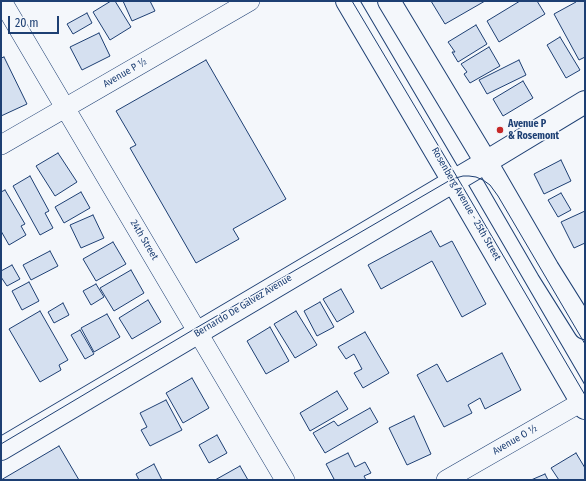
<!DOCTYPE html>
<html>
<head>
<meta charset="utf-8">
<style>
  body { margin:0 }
  #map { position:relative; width:586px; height:481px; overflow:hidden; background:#f4f7fb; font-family:"Fira Sans Condensed",sans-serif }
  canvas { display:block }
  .frame { position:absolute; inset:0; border:2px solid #1d3f73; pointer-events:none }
  .scale { position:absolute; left:8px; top:16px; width:51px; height:18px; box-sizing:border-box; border:2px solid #1d3f73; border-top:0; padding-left:5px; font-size:12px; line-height:14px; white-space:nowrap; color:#1d3f73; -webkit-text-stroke:3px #f4f7fb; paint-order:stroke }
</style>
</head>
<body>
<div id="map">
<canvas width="586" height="481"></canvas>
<div class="frame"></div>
<div class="scale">20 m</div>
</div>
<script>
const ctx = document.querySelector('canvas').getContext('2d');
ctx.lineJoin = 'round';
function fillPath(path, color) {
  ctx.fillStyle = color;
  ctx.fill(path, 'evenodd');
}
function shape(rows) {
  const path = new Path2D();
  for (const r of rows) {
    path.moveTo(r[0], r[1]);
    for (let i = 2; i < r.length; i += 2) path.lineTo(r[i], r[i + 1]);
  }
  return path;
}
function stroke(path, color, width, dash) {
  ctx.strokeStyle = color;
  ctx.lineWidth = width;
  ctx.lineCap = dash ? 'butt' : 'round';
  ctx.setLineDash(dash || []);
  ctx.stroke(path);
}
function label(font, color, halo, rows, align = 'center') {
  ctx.font = font + ' "Fira Sans Condensed",sans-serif';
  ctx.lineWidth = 3;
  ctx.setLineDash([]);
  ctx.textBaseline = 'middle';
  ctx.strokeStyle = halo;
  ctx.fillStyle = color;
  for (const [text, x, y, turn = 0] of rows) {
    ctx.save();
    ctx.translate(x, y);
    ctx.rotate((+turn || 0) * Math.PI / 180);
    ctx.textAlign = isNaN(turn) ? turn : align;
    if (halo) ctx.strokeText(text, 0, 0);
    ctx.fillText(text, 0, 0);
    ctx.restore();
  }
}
const building = shape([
  [111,1,115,1,131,27,110,40,93,12,111,1],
  [123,1,150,1,155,11,132,21,123,1],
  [431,1,485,1,445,24,431,1],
  [520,1,537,1,545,14,499,42,487,21,520,1],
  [576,1,585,1,585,57,579,60,554,14,576,2,576,1],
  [87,13,92,23,73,34,67,24,87,13],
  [476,25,487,44,458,62,452,52,455,52,448,42,476,25],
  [99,33,110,56,82,70,70,47,99,33],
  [560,37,580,70,566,78,547,45,560,37],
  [489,47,500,66,470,83,464,74,467,72,461,64,489,47],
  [4,57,27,104,1,116,1,58,4,57],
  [206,60,286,199,233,229,239,239,196,263,130,148,136,145,116,111,206,60],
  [519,60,526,75,487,94,479,80,519,60],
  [523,81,533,98,503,116,493,99,523,81],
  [58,153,77,182,55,196,36,166,58,153],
  [561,160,571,181,544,194,534,174,561,160],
  [30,176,49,211,45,213,53,228,40,235,13,186,30,176],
  [5,190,25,224,21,226,26,235,9,245,1,231,1,192,5,190],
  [81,192,90,208,64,223,55,207,81,192],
  [561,193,571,210,558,217,548,200,561,193],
  [585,211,585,243,574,248,561,222,585,211],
  [93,215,104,238,81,248,70,225,93,215],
  [431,231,440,247,452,241,486,304,462,317,432,261,381,289,368,265,431,231],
  [113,242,126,264,96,281,83,259,113,242],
  [50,251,58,266,31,280,23,265,50,251],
  [12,265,20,279,7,286,1,277,1,271,12,265],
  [131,270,144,293,114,311,100,288,131,270],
  [29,282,39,301,22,310,12,291,29,282],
  [96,284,104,297,91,305,83,291,96,284],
  [341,289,354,312,337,322,323,299,341,289],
  [148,300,161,322,132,339,119,318,148,300],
  [320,302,334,327,317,336,304,311,320,302],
  [63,303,69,315,54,323,48,312,63,303],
  [40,311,68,360,59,365,61,370,40,382,9,329,40,311],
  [296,311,317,345,295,358,274,324,296,311],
  [107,314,120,337,94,352,81,328,107,314],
  [270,327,289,361,266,374,247,341,270,327],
  [80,330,94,354,85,359,71,335,80,330],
  [365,332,389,373,363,388,354,373,362,369,354,354,346,359,338,347,365,332],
  [502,353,521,390,485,409,480,398,468,405,472,413,444,427,417,375,437,364,447,382,502,353],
  [192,378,209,408,183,423,166,393,192,378],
  [337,391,348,409,310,431,300,413,337,391],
  [166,400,182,430,150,446,141,430,147,427,140,413,166,400],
  [370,408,378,422,325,453,313,433,334,421,338,426,370,408],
  [414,416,431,454,407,465,389,428,414,416],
  [217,435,227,453,209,463,199,445,217,435],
  [59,446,79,480,1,480,59,446],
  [348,453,355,467,365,462,371,473,364,476,366,480,331,480,334,479,326,464,348,453],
  [576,453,585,468,585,480,559,480,551,468,576,453],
  [154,464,162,480,139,480,136,474,154,464],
  [240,466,248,480,215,480,240,466],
  [545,474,548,480,531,480,545,474]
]);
fillPath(building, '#d5e0f0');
stroke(building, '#1d3f73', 1);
const minor = shape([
  [2,1,285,480],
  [1,145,250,1],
  [446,480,585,400]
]);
const major = shape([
  [347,1,453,181,585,408],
  [389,1,486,162,548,269,585,328],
  [1,449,486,162,585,102]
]);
stroke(minor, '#1d3f73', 20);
stroke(major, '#1d3f73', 24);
stroke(minor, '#f4f7fb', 19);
stroke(major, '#f4f7fb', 22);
stroke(shape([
  [352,1,457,177,585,395],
  [1,444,196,328,452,179,463,176,469,176,476,177,483,180,490,185,498,196,585,344]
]), '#1d3f73', 1);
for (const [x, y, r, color] of [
  [500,130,4,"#c62828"]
]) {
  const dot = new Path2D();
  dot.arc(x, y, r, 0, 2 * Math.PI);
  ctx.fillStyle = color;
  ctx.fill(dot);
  stroke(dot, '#f4f7fb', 1.5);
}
label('10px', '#1d3f73', '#f4f7fb', [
  ["Avenue P ½",125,73,-30],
  ["Rosenberg Avenue - 25th Street",466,204,60],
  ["24th Street",144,240,59],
  ["Bernardo De Galvez Avenue",243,306,-31],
  ["Avenue O ½",515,440,-30]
]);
label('bold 10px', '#1d3f73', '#f4f7fb', [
  ["Avenue P",508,124],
  ["& Rosemont",508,136]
], 'left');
</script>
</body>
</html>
